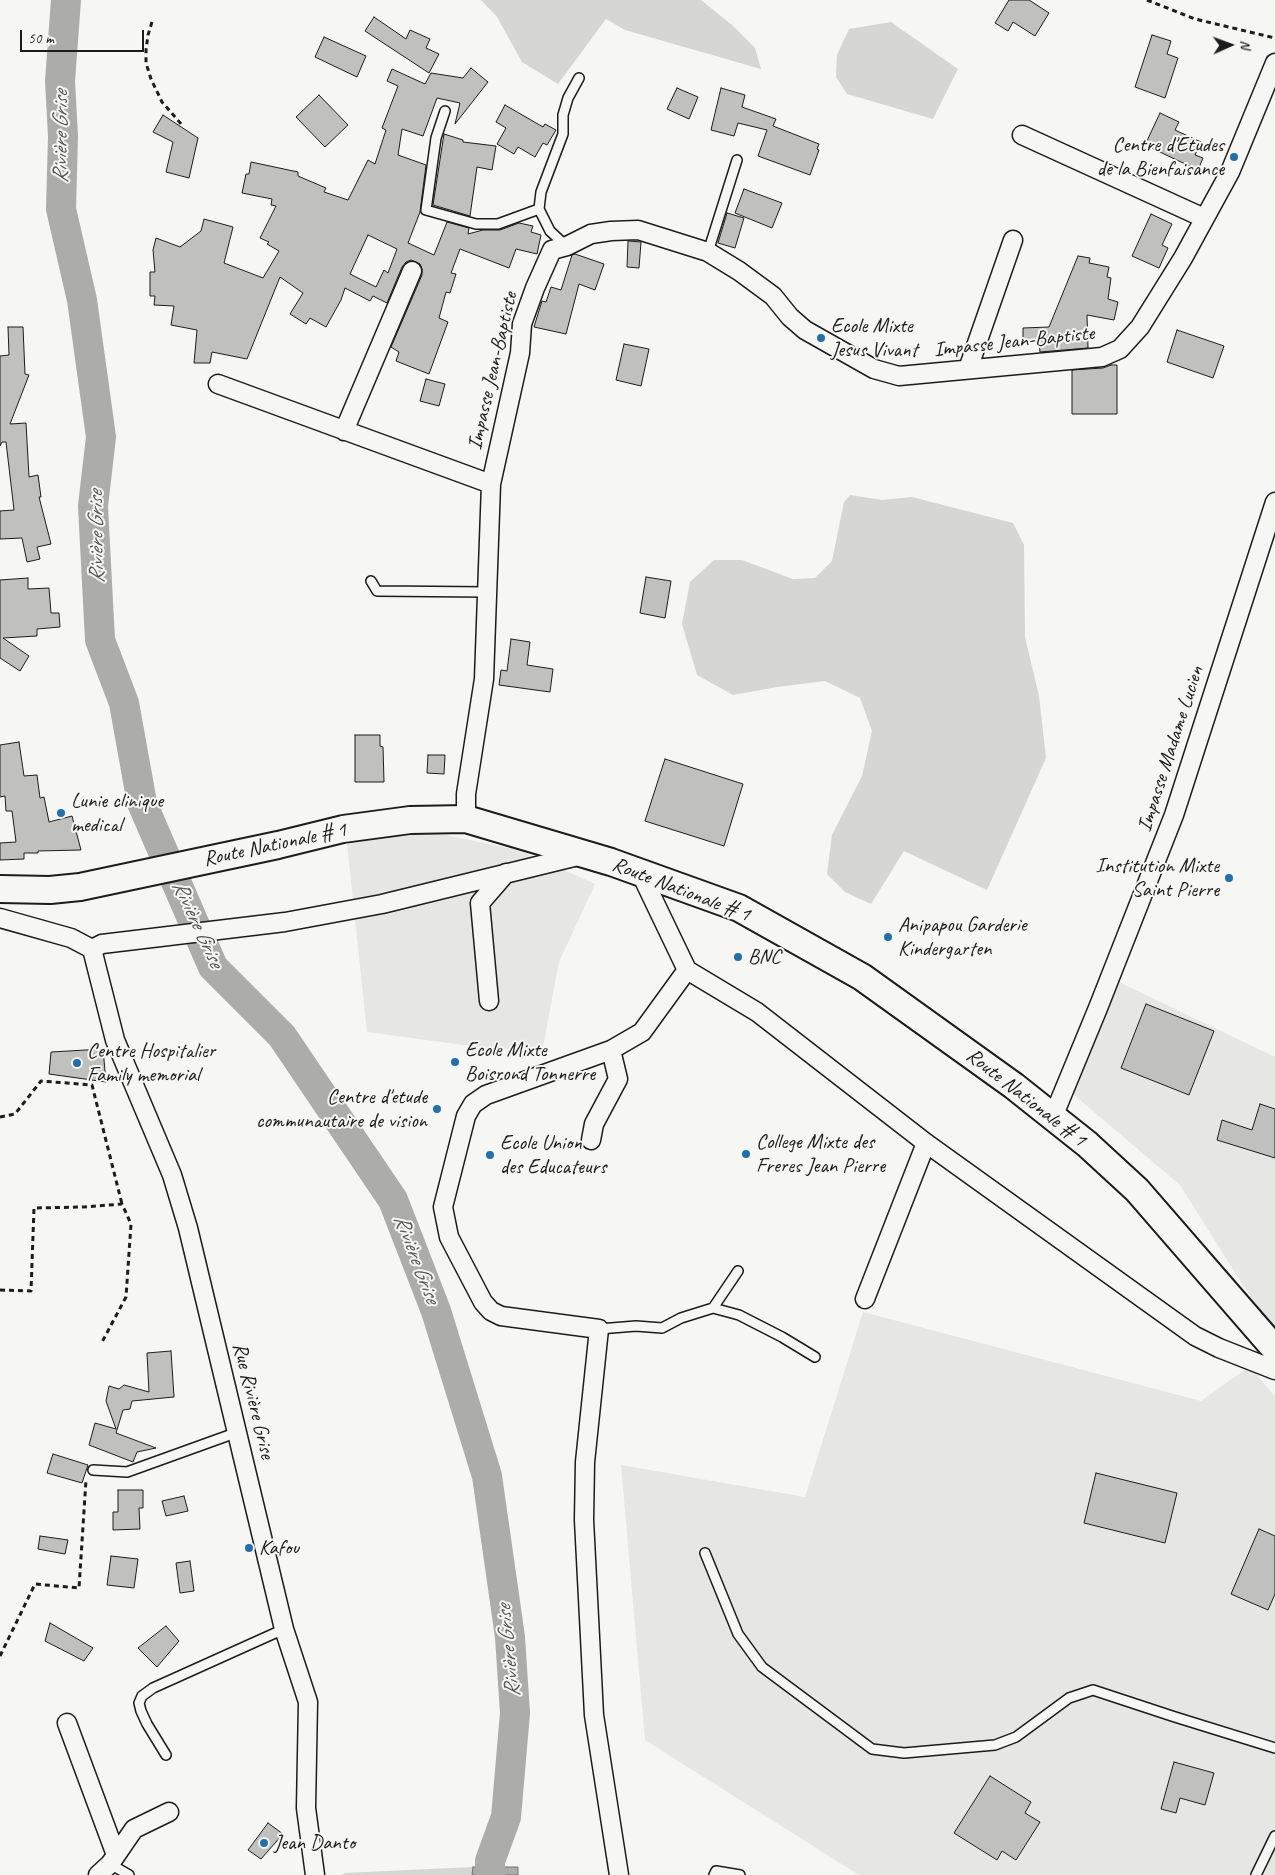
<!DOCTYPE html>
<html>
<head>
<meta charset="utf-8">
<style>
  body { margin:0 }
  #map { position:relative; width:1275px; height:1875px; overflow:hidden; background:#f6f6f2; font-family:Caveat,sans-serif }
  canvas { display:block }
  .north { position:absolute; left:1205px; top:20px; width:50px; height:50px; -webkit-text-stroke:4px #f6f6f2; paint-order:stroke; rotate:88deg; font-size:14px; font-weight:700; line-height:20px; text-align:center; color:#1c1c1c }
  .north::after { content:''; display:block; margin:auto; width:18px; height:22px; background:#1c1c1c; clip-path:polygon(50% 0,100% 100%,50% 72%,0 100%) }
  .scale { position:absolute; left:20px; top:30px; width:124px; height:22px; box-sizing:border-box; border:2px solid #1c1c1c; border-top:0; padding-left:6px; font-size:15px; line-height:18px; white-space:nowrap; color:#1c1c1c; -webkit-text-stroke:4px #f6f6f2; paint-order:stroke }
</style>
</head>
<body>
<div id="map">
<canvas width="1275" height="1875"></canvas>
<div class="north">N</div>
<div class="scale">50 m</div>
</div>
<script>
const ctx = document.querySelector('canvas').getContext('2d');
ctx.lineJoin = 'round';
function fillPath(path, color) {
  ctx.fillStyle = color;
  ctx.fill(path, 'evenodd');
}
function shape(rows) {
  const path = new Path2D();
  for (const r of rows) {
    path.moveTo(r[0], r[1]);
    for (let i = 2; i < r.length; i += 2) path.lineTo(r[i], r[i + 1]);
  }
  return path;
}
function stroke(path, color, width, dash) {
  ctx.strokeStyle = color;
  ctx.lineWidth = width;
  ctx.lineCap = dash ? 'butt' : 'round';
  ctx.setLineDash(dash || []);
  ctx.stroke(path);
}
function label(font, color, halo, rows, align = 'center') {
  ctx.font = font + ' Caveat,sans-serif';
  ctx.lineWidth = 4;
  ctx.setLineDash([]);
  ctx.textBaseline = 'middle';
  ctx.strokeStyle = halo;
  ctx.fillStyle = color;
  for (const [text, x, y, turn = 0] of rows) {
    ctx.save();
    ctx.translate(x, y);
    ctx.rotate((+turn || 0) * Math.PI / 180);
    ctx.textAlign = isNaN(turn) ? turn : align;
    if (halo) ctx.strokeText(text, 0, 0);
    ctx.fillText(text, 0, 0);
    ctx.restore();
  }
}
fillPath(shape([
  [382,834,446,835,522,851,595,884,559,962,542,1052,471,1046,367,1032,347,844],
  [1117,981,1275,1057,1275,1328,1271,1330,1180,1185,1073,1094],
  [863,1312,1201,1401,1250,1366,1275,1397,1275,1875,859,1875,645,1740,621,1465,805,1497]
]), '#e6e6e2');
fillPath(shape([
  [481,0,701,0,732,25,755,48,761,69,625,30,606,19,558,84,522,62,497,17],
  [891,22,958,69,933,119,847,94,836,77,837,55,849,29],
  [850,495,882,500,912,497,1013,523,1024,545,1025,637,1039,696,1046,758,987,890,904,851,871,904,845,892,827,874,832,835,862,776,872,731,860,698,825,681,777,687,733,695,697,675,682,624,690,582,714,560,742,560,793,579,815,578,832,561,844,502],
  [473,1867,472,1875,342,1875,345,1873]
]), '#d6d6d2');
const water = shape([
  [473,1867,518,1867,518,1875,472,1875,473,1867]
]);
fillPath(water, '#acaca9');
stroke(water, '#727271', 1);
stroke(shape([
  [66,0,60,81,63,136,61,209,82,300,101,437,93,506,100,640,124,703,142,803,213,967,282,1036,393,1200,436,1311,487,1476,510,1637,515,1713,506,1817,490,1861,490,1875]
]), '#acaca9', 30);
const building = shape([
  [1009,0,1029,0,1049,13,1035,36,1013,22,1008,31,995,23,1009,0],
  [374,17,406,39,410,30,430,39,426,48,439,54,429,73,365,31,374,17],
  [1152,35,1171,41,1167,54,1178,58,1165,98,1135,87,1152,35],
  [324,37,366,56,357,77,315,57,324,37],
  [471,68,488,82,455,124,460,103,437,98,423,136,402,129,398,155,426,165,420,212,408,243,434,255,447,222,469,228,468,234,483,230,500,230,519,223,533,226,531,232,541,235,537,254,516,249,509,268,460,249,451,273,456,274,450,293,446,292,439,318,448,322,429,374,396,361,399,352,391,347,422,275,422,269,420,264,411,260,406,262,402,267,387,303,373,296,370,301,345,288,341,300,326,327,310,318,306,324,290,314,303,293,280,277,247,359,212,352,210,363,194,363,197,330,171,325,174,306,154,305,155,296,150,296,150,272,155,272,153,250,156,238,180,247,201,231,204,219,233,227,224,263,263,278,279,251,267,244,269,242,260,238,276,206,271,205,272,199,242,193,246,174,249,174,251,162,298,172,298,176,326,188,324,192,348,200,368,160,375,164,386,130,382,128,398,86,387,81,392,69,425,84,431,73,463,78,471,68],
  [368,235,397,249,388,273,384,270,376,287,350,274,368,235],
  [677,88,698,97,689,119,667,109,677,88],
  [721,88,745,95,742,107,776,119,773,126,819,144,817,149,819,150,810,175,758,156,767,130,738,123,734,136,711,130,721,88],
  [319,95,348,125,325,147,296,117,319,95],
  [505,105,543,127,545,124,556,130,547,145,543,143,535,157,518,147,514,154,497,144,506,128,496,122,505,105],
  [1160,113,1179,122,1175,130,1201,142,1195,155,1203,158,1198,170,1145,145,1160,113],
  [163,115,198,138,189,178,166,172,173,142,153,132,163,115],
  [444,134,463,140,463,142,496,146,492,170,477,167,470,216,433,205,444,134],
  [744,189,782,203,772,228,735,213,744,189],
  [727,213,744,218,735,248,718,243,727,213],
  [1151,214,1172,224,1162,245,1168,248,1159,268,1132,256,1151,214],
  [628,241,641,242,639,268,627,267,628,241],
  [575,254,604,264,595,290,579,284,566,334,534,327,542,301,546,302,551,287,561,290,572,255,575,254],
  [1078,256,1090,258,1089,263,1109,267,1107,277,1111,278,1108,299,1118,302,1114,320,1087,315,1088,348,1040,352,1039,342,1023,342,1023,328,1049,327,1078,256],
  [8,327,23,327,25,374,29,375,10,424,26,423,29,477,38,475,41,497,39,497,51,544,37,547,40,559,27,562,22,538,0,539,0,511,14,510,6,442,2,442,0,446,0,356,9,355,8,327],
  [1177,330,1224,346,1213,378,1167,362,1177,330],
  [624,344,649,349,641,386,616,380,624,344],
  [1111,365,1117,365,1117,414,1072,414,1072,370,1103,368,1111,365],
  [426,379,445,384,439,406,420,401,426,379],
  [646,577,671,581,665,618,640,613,646,577],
  [28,578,28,589,49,588,51,613,59,613,60,627,37,629,37,636,3,638,29,656,20,671,0,658,0,580,28,578],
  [511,639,530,642,527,665,553,669,550,692,499,685,501,670,507,671,511,639],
  [355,735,380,735,380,746,383,747,384,782,355,782,355,735],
  [19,742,24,776,37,775,40,798,44,797,49,822,72,816,81,850,38,851,38,853,24,853,24,859,0,860,0,843,16,842,12,811,6,811,5,796,0,797,0,745,19,742],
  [428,755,445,755,444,774,427,773,428,755],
  [665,759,743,784,724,846,645,821,665,759],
  [1146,1004,1214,1031,1189,1095,1121,1068,1146,1004],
  [103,1049,106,1082,49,1074,51,1052,103,1049],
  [1260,1104,1275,1109,1275,1158,1217,1140,1222,1120,1252,1130,1260,1104],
  [171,1351,174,1397,132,1401,130,1409,123,1410,116,1433,156,1448,137,1452,133,1462,89,1445,95,1423,116,1429,106,1401,109,1386,119,1389,124,1385,149,1392,147,1353,171,1351],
  [53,1454,88,1465,82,1483,47,1473,53,1454],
  [1096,1473,1177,1493,1165,1543,1084,1523,1096,1473],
  [118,1490,143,1490,143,1508,139,1508,140,1529,113,1530,113,1512,118,1512,118,1490],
  [184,1496,188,1511,166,1516,162,1501,184,1496],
  [1259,1529,1275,1536,1275,1594,1268,1610,1231,1594,1259,1529],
  [40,1536,68,1540,65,1554,38,1549,40,1536],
  [111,1556,138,1559,134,1588,107,1585,111,1556],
  [190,1561,194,1591,180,1593,176,1563,190,1561],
  [50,1623,93,1648,84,1661,45,1641,50,1623],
  [166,1626,179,1641,157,1667,138,1648,166,1626],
  [1174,1762,1214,1773,1205,1805,1180,1798,1176,1813,1161,1809,1174,1762],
  [990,1776,1031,1802,1025,1813,1040,1822,1016,1860,1002,1851,997,1860,954,1833,990,1776],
  [268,1823,283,1834,261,1859,248,1850,268,1823]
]);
fillPath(building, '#c0c0bd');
stroke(building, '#1c1c1c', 1);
const lane = shape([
  [445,111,436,138,426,210,476,224,498,224,539,209],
  [566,246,550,231,539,209,541,192,563,134,563,115,568,98,579,78],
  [708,252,737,160],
  [371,581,377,591,487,592],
  [713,1308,739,1315,782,1337,815,1357],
  [599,1329,636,1326,662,1328,681,1318,713,1308,738,1271],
  [93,1470,127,1472,238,1432],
  [705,1553,738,1634,762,1667,872,1749,904,1753,995,1745,1016,1737,1069,1698,1093,1690,1175,1717,1275,1748],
  [166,1755,147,1724,141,1711,139,1703,142,1696,153,1688,284,1629],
  [110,1864,129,1875],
  [714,1875,716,1871,740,1875],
  [1256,1875,1275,1836]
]);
const street = shape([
  [1022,135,1204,218],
  [968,369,1013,240],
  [218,384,491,484],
  [344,431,412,271],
  [466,819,466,794,484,679,491,484,520,353,522,324,535,288,552,250,567,246,591,234,611,231,638,230,708,252,739,271,773,296,790,317,805,330,874,369,899,376,1102,357,1120,349,1140,327,1183,258,1230,172,1275,63],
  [640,872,687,970,757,1012,926,1143,1195,1336,1219,1348,1275,1370],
  [0,918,71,938,92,949,102,944,285,922,382,904,582,855],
  [92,949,115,1040,172,1175,188,1228,284,1629,308,1702,306,1808,315,1875],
  [489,1001,480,903,506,873],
  [1053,1117,1098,1008,1174,815,1275,502],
  [591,1140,594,1124,618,1079,611,1050],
  [865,1299,926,1143],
  [67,1723,116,1855],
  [98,1875,110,1864,134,1829,169,1812],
  [619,1875,594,1715,584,1520,585,1462,599,1329,501,1316,491,1311,483,1302,449,1237,443,1207,466,1116,473,1104,486,1095,611,1050,642,1032,687,970]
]);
const primary = shape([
  [0,889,50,890,80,887,278,845,343,829,410,820,466,819,611,862,739,908,862,977,1014,1086,1087,1144,1137,1190,1275,1349]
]);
stroke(lane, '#1c1c1c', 12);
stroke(street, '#1c1c1c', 21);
stroke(primary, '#1c1c1c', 30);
stroke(shape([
  [1147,0,1195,19,1275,38],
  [152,22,148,35,146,50,146,63,151,79,162,102,182,125],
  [0,1117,15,1114,41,1081,92,1085,122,1204],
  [0,1290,31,1291,34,1208,84,1207,122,1204,131,1224,126,1297,101,1344],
  [0,1656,35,1584,79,1588,86,1480]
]), '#1c1c1c', 3, [5, 4]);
stroke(lane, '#f6f6f2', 9);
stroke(street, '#f6f6f2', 18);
stroke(primary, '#f6f6f2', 26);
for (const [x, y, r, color] of [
  [1234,157,5,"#1f6fb2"],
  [821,338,5,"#1f6fb2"],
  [61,813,5,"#1f6fb2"],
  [1229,878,5,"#1f6fb2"],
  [888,937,5,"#1f6fb2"],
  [738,957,5,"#1f6fb2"],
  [455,1062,5,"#1f6fb2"],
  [77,1063,5,"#1f6fb2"],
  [437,1109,5,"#1f6fb2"],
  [746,1154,5,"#1f6fb2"],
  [490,1155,5,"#1f6fb2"],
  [249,1548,5,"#1f6fb2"],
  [264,1843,5,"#1f6fb2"]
]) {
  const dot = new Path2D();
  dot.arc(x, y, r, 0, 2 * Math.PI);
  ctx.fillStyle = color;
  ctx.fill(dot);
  stroke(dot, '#f6f6f2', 2);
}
label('21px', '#1c1c1c', '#f6f6f2', [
  ["Centre d'Etudes",1224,145,"right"],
  ["de la Bienfaisance",1224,169,"right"],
  ["Ecole Mixte",831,326],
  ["Jesus Vivant",831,350],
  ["Lunie clinique",71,801],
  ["medical",71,825],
  ["Institution Mixte",1219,866,"right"],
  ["Saint Pierre",1219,890,"right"],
  ["Anipapou Garderie",898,925],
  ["Kindergarten",898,949],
  ["BNC",748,957],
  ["Ecole Mixte",465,1050],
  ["Boisrond Tonnerre",465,1074],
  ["Centre Hospitalier",87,1051],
  ["Family memorial",87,1075],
  ["Centre d'etude",427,1097,"right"],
  ["communautaire de vision",427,1121,"right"],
  ["College Mixte des",756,1142],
  ["Freres Jean Pierre",756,1166],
  ["Ecole Union",500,1143],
  ["des Educateurs",500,1167],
  ["Kafou",259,1548],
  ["Jean Danto",274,1843]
], 'left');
label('21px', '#1c1c1c', '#f6f6f2', [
  ["Impasse Jean-Baptiste",1014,342,-6],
  ["Impasse Jean-Baptiste",493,371,-77],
  ["Impasse Madame Lucien",1171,749,-72],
  ["Route Nationale # 1",275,845,-12],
  ["Route Nationale # 1",681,890,21],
  ["Route Nationale # 1",1026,1098,38],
  ["Rue Rivière Grise",253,1401,76]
]);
label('italic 22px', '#565654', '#f6f6f2', [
  ["Rivière Grise",61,137,-90],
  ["Rivière Grise",97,537,-91],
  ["Rivière Grise",197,924,65],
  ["Rivière Grise",416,1259,69],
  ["Rivière Grise",509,1651,-96]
]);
</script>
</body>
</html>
